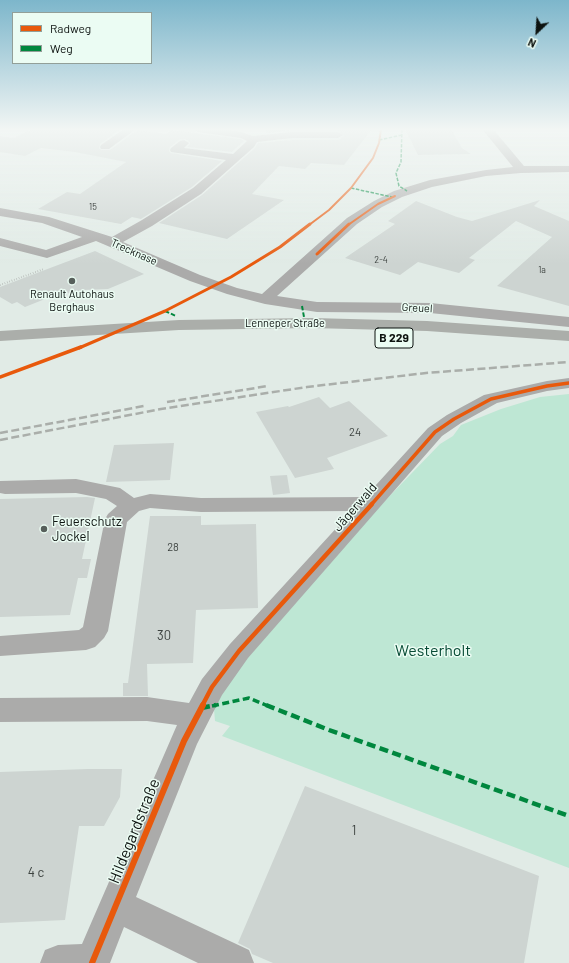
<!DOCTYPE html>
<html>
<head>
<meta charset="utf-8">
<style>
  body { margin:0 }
  #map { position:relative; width:569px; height:963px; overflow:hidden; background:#e1ebe6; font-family:Barlow,sans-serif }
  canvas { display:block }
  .legend { position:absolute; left:12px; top:12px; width:140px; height:52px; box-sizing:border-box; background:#ebfcf3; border:1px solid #929f98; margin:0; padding:5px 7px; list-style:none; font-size:12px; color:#0d1310 }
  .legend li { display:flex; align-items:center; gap:8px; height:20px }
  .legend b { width:20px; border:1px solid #929f98 }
  .north { position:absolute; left:517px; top:12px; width:40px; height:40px; -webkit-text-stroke:3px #ebfcf3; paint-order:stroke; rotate:205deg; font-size:11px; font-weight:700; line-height:16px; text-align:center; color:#0d1310 }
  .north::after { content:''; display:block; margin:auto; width:14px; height:18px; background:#0d1310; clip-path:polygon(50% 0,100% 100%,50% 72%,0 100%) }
</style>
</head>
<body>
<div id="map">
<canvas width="569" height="963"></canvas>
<ul class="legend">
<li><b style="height:5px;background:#e8590c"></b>Radweg</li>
<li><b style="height:5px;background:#00873e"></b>Weg</li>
</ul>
<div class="north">N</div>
</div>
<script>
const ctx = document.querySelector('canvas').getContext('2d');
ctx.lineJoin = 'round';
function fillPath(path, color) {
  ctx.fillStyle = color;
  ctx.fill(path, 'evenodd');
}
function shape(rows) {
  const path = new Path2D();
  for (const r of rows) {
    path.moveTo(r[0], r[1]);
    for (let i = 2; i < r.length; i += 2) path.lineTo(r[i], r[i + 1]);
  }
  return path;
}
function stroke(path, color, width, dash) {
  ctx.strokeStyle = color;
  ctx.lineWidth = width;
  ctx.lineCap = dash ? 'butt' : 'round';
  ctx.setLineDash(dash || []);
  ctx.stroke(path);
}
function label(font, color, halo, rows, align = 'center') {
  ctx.font = font + ' Barlow,sans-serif';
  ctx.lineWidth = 3;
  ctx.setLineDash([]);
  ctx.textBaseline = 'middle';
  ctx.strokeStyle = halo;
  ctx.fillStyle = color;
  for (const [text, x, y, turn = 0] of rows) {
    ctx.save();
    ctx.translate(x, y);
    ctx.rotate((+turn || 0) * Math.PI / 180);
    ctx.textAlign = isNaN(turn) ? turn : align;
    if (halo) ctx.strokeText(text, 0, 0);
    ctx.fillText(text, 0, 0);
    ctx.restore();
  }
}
fillPath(shape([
  [569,394,569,868,222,736,230,726,215,721,213,697,377,509,440,444,453,436,461,425,501,409,540,397]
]), '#bee7d4');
fillPath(shape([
  [32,129,121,129,100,144,99,148,101,150,110,150,137,130,166,134,171,130,241,139,244,141,232,152,187,147,190,144,190,142,185,139,179,140,170,147,169,151,171,153,222,161,192,187,141,219,132,217,121,224,38,209,67,192,80,194,126,162,75,152,41,148,25,156,0,152,0,136,14,138],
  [266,129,372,129,344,165,311,163,305,169,279,166,252,194,284,200,227,239,159,223,202,195,255,148,258,143,292,140,338,140,344,136,338,130,292,130,266,133],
  [405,129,451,129,462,148,471,154,418,155],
  [540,200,534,206,569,221,569,306,497,286,552,237,516,221,469,258,475,260,459,273,418,262,400,275,345,258,395,224,388,221,416,201,457,217,472,221],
  [95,251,144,274,108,289,83,290,71,295,65,291,25,307,17,302,12,304,0,297,0,287],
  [319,397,330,408,349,401,388,436,327,458,334,469,295,478,256,412,288,406,289,407],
  [174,443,170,480,106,482,114,445],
  [287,475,290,493,273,495,270,476],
  [87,497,95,498,82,559,91,559,87,578,78,578,70,615,0,617,0,499],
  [150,516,201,516,201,525,256,524,258,608,196,610,193,663,147,664,148,696,123,696,123,683,128,683],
  [88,769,122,769,120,797,104,826,79,826,65,920,0,923,0,772],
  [305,786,539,876,524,963,273,963,252,954,250,949,238,943]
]), '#cdd4d1');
stroke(shape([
  [0,285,44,269]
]), '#a9aba9', 2, [0.5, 2]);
fillPath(shape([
  [124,129,136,129,109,149,101,149,100,147,101,145,124,129],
  [193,129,221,129,241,132,253,136,292,132,338,132,343,135,338,138,292,138,257,142,254,147,201,194,152,226,123,242,200,275,237,288,262,294,347,218,374,201,394,191,430,180,486,170,513,167,482,129,493,129,524,166,569,166,569,172,521,173,486,176,432,187,402,197,382,207,357,224,277,296,317,302,430,303,569,317,569,327,430,313,317,312,265,304,227,294,190,281,96,241,47,258,0,246,0,238,46,250,82,237,42,223,0,216,0,208,49,217,112,237,142,220,193,188,226,160,171,152,170,150,171,148,180,141,184,140,189,143,184,148,233,154,247,141,241,138,198,132,193,129],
  [569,378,569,388,547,391,497,403,461,423,442,436,248,658,222,695,197,744,136,897,249,950,254,963,198,963,124,927,110,963,40,963,45,950,58,945,82,944,177,725,147,721,0,722,0,698,147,697,189,703,202,679,230,644,352,511,201,512,150,508,139,511,127,522,108,631,104,638,95,647,86,650,0,656,0,636,79,630,83,627,105,519,108,514,117,506,106,499,76,493,5,494,0,493,0,481,76,479,120,488,134,498,150,494,201,498,365,497,428,428,447,415,484,395,547,381,569,378]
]), '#ababaa');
fillPath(shape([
  [312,318,427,321,569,331,569,341,427,331,312,328,179,330,0,341,0,331,179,320,312,318]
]), '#abaeaa');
stroke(shape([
  [167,402,268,386],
  [0,433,144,406],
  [0,440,161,409,307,387,426,373,569,362]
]), '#aaaeaa', 2.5, [8, 3.5]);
stroke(shape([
  [402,129,401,162,396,173,399,186,407,191],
  [379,140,402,135],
  [351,188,392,197]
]), '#00873e', 1.5, [3.5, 1.5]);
stroke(shape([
  [302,306,304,317],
  [165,311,176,316]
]), '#00873e', 2, [4.5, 2]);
stroke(shape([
  [212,706,249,698,268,706]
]), '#00873e', 3.5, [7, 3.5]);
stroke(shape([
  [266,705,329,730,569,816],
  [201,708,216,705]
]), '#00873e', 4.5, [9, 4.5]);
stroke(shape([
  [309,225,329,210,351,188,373,158,379,143,381,129],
  [348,225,378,204,395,196]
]), '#e8590c', 2);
stroke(shape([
  [317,254,349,224],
  [79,348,165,311,231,277,280,247,310,224]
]), '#e8590c', 3);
stroke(shape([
  [0,377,81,347],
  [371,505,435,432,454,419,491,399,547,386,569,383]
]), '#e8590c', 3.5);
stroke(shape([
  [202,706,212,687,239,651,372,504]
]), '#e8590c', 4.5);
stroke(shape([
  [92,963,184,741,203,705]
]), '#e8590c', 6);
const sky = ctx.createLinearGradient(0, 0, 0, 264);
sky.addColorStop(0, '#7db6cb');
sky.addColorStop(0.49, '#f2f6f4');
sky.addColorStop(1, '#f2f6f400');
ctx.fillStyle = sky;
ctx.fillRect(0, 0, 569, 264);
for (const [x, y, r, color] of [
  [72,281,4,"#575f5b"],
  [44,529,4,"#575f5b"]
]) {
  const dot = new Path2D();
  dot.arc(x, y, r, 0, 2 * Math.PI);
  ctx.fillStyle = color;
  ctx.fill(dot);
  stroke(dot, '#ebfcf3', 1.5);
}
label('9px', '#3d4340', null, [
  ["15",93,207],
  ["2-4",381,260],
  ["1a",542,270]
]);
label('11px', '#0d1310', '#ebfcf3', [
  ["Trecknase",134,252,24],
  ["Greuel",417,308,3],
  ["Lenneper Straße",285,323]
]);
label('11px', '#0d1310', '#ebfcf3', [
  ["Renault Autohaus",72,294],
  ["Berghaus",72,307]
]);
label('11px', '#3d4340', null, [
  ["24",355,432],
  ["28",173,547]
]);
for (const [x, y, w] of [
  [394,338,38]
]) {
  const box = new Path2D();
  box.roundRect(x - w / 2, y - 10, w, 20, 3);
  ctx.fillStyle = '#ebfcf3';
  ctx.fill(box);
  stroke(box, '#0d1310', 1);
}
label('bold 12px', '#0d1310', null, [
  ["B 229",394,338]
]);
label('13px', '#0d1310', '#ebfcf3', [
  ["Jägerwald",355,507,-49]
]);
label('13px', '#0d1310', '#ebfcf3', [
  ["Feuerschutz",52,522],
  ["Jockel",52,537]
], 'left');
label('13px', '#3d4340', null, [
  ["30",164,636],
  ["1",354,831],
  ["4 c",36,873]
]);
label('16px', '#074b35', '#ebfcf3', [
  ["Westerholt",433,651]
]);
label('16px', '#0d1310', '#ebfcf3', [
  ["Hildegardstraße",134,831,-68]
]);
</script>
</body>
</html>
